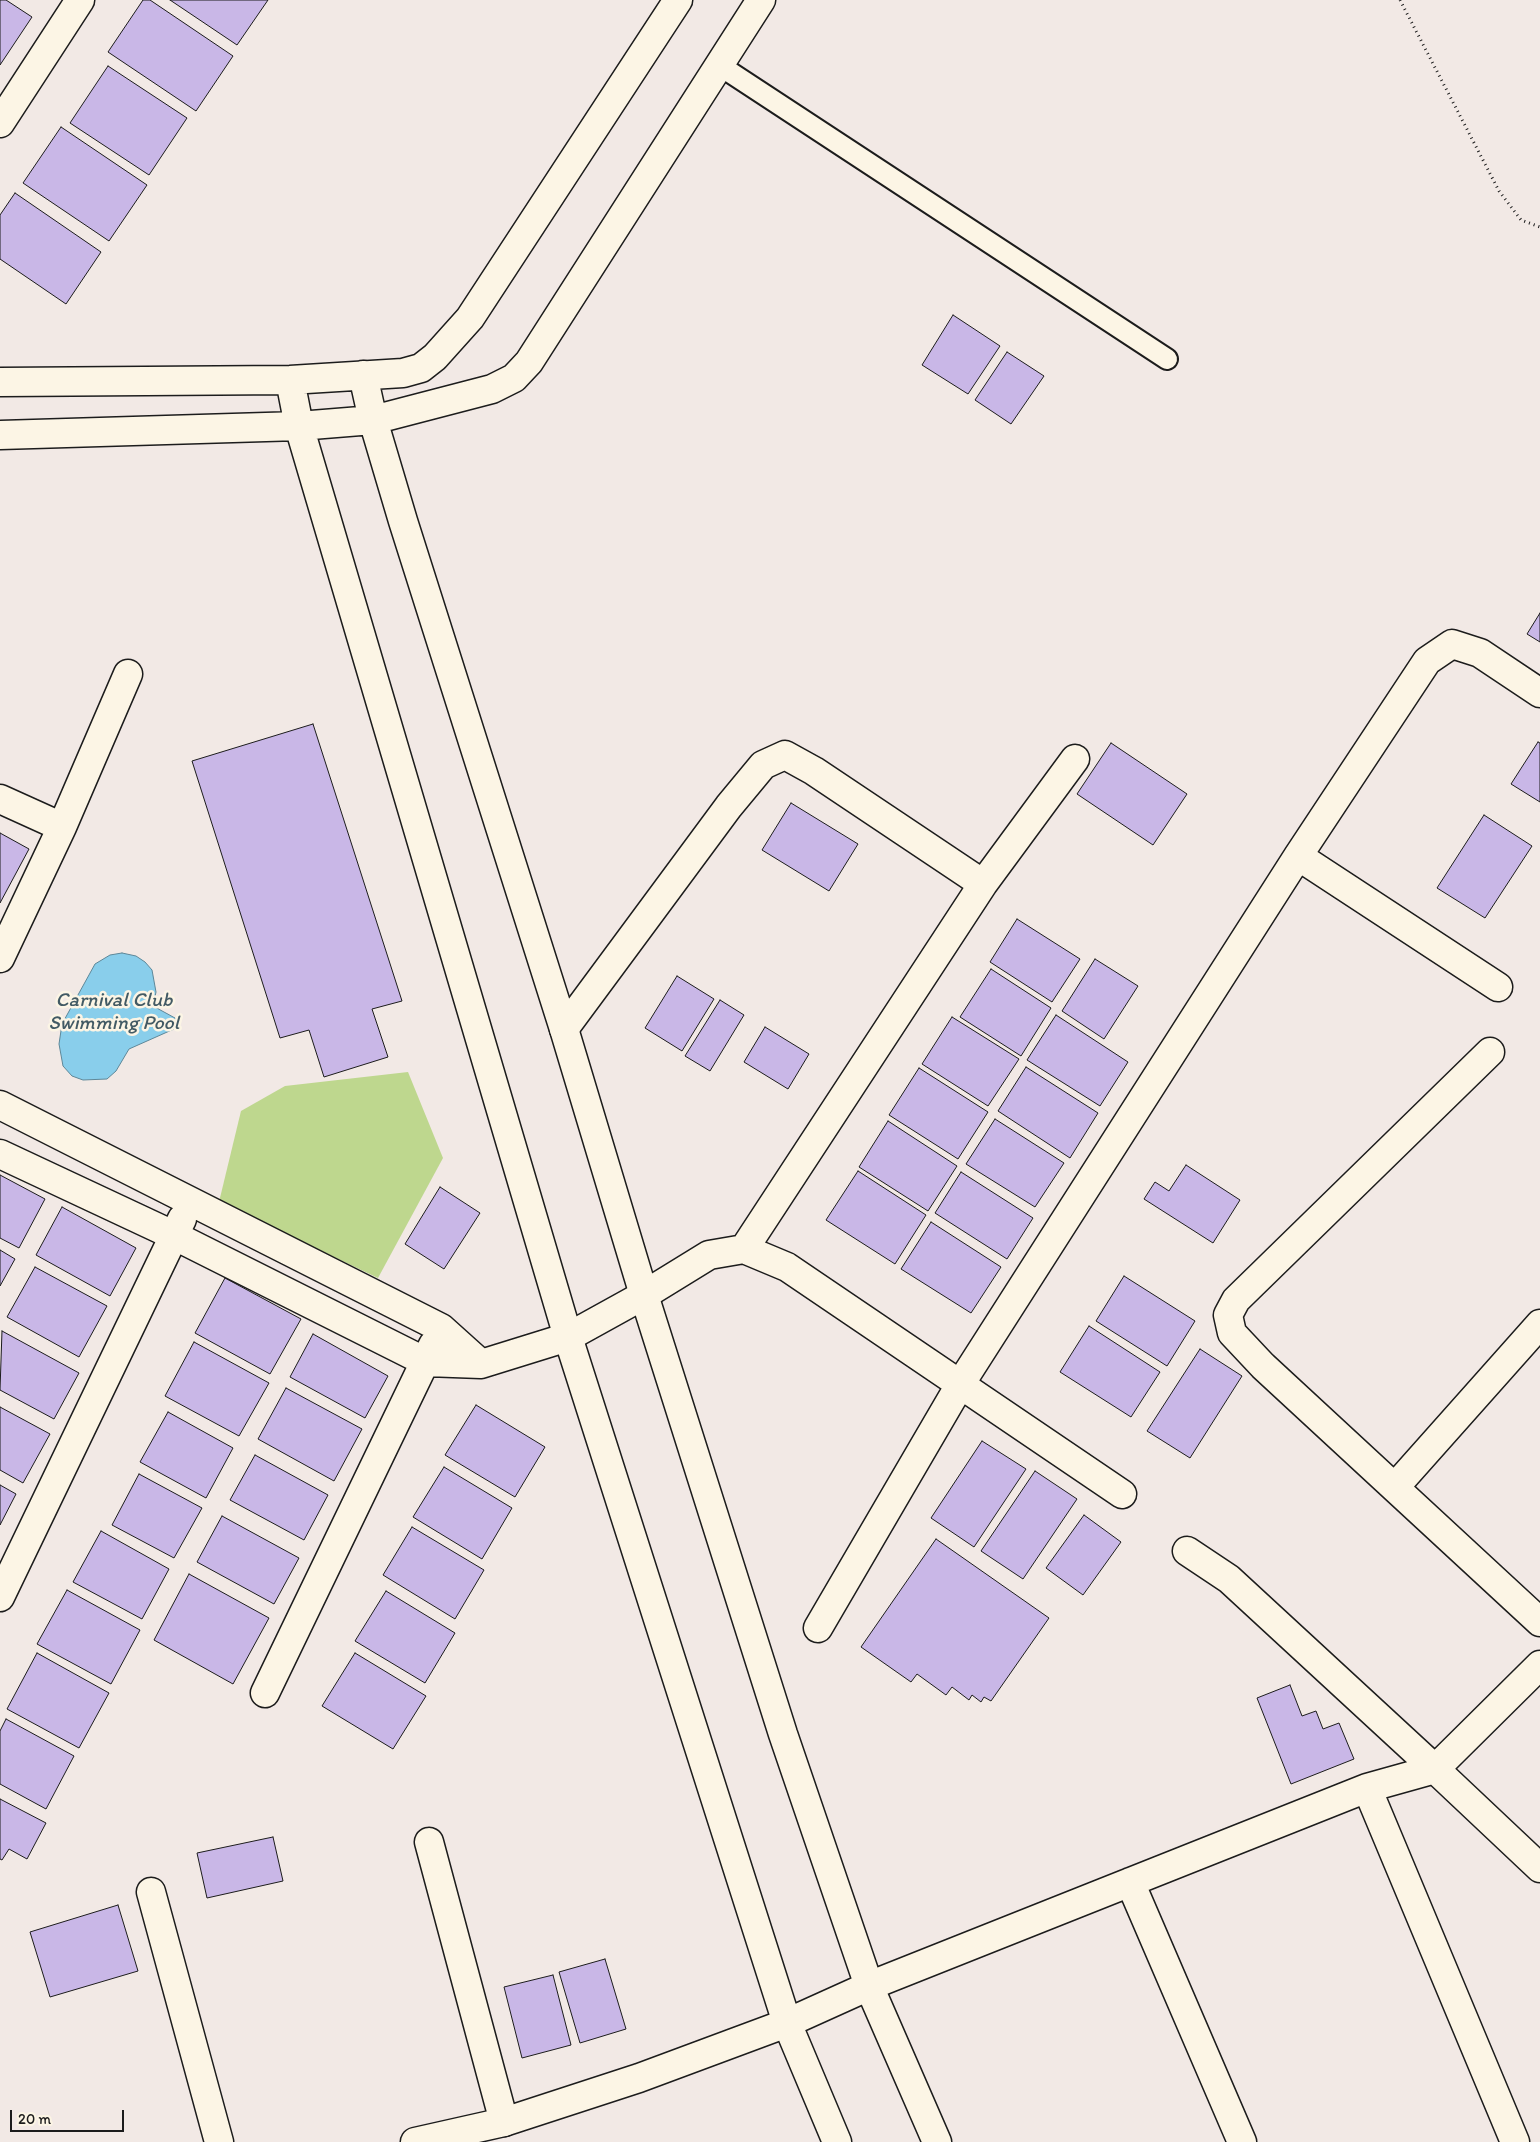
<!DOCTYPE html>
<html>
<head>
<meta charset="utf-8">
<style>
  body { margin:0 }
  #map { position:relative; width:1540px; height:2142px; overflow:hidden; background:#f2e9e5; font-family:Itim,sans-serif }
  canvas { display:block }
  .scale { position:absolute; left:10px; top:2110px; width:114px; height:22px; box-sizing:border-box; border:2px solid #1c1c1c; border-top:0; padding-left:6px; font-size:15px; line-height:18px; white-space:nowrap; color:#1c1c1c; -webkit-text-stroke:4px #fcf5e5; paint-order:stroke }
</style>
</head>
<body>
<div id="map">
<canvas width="1540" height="2142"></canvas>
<div class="scale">20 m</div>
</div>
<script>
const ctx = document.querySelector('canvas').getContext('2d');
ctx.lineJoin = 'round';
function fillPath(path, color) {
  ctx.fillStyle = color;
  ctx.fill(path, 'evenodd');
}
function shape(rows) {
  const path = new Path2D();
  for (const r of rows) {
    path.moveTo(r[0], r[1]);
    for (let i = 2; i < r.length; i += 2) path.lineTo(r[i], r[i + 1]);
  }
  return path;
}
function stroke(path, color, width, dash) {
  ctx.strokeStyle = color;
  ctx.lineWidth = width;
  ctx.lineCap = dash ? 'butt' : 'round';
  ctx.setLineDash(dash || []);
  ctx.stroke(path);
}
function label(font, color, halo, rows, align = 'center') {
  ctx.font = font + ' Itim,sans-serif';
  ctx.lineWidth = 5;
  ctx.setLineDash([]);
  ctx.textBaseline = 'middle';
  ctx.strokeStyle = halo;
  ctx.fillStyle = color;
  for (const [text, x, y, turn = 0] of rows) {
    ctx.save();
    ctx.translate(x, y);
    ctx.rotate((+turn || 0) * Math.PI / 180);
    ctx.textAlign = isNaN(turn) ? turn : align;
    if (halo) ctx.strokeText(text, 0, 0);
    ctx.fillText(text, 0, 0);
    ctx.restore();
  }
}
fillPath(shape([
  [408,1072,443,1158,378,1278,219,1202,241,1111,285,1086]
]), '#bed78e');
const water = shape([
  [122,953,136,956,145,962,152,970,156,992,153,1006,175,1018,178,1025,174,1029,129,1049,116,1071,107,1079,83,1080,72,1076,63,1066,59,1044,62,1024,95,964,110,955,122,953]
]);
fillPath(water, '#89ceeb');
stroke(water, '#5d8798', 1);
const building = shape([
  [0,0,6,0,32,17,0,65,0,0],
  [143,0,150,0,233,56,196,111,108,52,143,0],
  [170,0,268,0,237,45,170,0],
  [108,66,187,118,149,175,70,123,108,66],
  [61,127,147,185,109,241,23,183,61,127],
  [15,193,101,252,66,304,0,259,0,215,15,193],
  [953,315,1000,346,968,394,922,365,953,315],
  [1007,352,1044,376,1011,424,975,400,1007,352],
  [1540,613,1540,642,1527,634,1540,613],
  [313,724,402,1001,372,1009,388,1057,324,1077,309,1030,280,1038,192,761,313,724],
  [1538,742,1540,743,1540,802,1511,784,1538,742],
  [1111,743,1187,794,1153,845,1077,794,1111,743],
  [791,803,858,844,829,891,762,850,791,803],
  [1484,815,1532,846,1485,918,1437,888,1484,815],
  [0,833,29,849,0,903,0,833],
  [1017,919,1080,959,1052,1002,990,962,1017,919],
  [1095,959,1138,986,1104,1039,1062,1011,1095,959],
  [991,969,1051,1008,1021,1056,960,1017,991,969],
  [677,976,714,999,682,1051,645,1028,677,976],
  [720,1000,744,1015,710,1071,685,1056,720,1000],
  [1056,1015,1128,1062,1100,1106,1027,1060,1056,1015],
  [952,1017,1019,1059,988,1106,922,1064,952,1017],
  [765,1027,809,1054,788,1089,744,1062,765,1027],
  [1026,1067,1098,1113,1070,1158,998,1111,1026,1067],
  [919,1068,988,1112,958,1159,889,1115,919,1068],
  [995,1119,1064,1163,1035,1207,966,1164,995,1119],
  [888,1121,957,1166,928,1211,859,1167,888,1121],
  [1186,1165,1240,1200,1213,1243,1144,1199,1155,1182,1169,1191,1186,1165],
  [858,1171,926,1215,895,1264,826,1220,858,1171],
  [961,1172,1033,1218,1007,1259,935,1213,961,1172],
  [0,1175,45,1199,19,1248,0,1238,0,1175],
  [440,1187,480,1213,444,1269,405,1244,440,1187],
  [62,1207,136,1248,110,1296,36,1255,62,1207],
  [931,1222,1001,1267,971,1313,901,1269,931,1222],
  [0,1250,15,1259,0,1286,0,1250],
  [35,1267,107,1306,79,1357,7,1317,35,1267],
  [1124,1276,1195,1321,1167,1366,1096,1321,1124,1276],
  [225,1278,301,1319,270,1374,195,1333,225,1278],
  [1089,1326,1160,1372,1131,1417,1060,1372,1089,1326],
  [2,1331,79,1373,54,1419,0,1390,2,1331],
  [313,1334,388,1376,365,1418,290,1377,313,1334],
  [194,1342,269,1383,239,1436,165,1396,194,1342],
  [1200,1349,1242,1376,1190,1458,1147,1431,1200,1349],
  [286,1388,362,1429,334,1481,258,1439,286,1388],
  [476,1405,545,1447,515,1497,445,1455,476,1405],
  [0,1407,50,1434,23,1483,0,1470,0,1407],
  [168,1412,233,1448,206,1498,140,1462,168,1412],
  [982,1441,1026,1469,974,1547,931,1518,982,1441],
  [255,1455,328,1495,304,1540,230,1500,255,1455],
  [444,1467,512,1508,482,1559,413,1517,444,1467],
  [1035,1471,1077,1499,1023,1579,981,1551,1035,1471],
  [139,1474,202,1508,174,1558,112,1525,139,1474],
  [0,1485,16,1494,0,1525,0,1485],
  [1084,1515,1121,1542,1083,1595,1046,1568,1084,1515],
  [222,1516,299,1558,274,1604,197,1562,222,1516],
  [412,1527,484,1570,455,1619,383,1575,412,1527],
  [101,1531,169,1569,142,1619,73,1582,101,1531],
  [936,1539,1049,1618,991,1701,984,1697,981,1702,972,1695,969,1700,952,1687,946,1695,917,1674,911,1682,861,1647,936,1539],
  [189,1574,269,1618,233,1684,154,1640,189,1574],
  [67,1590,140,1630,111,1684,37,1644,67,1590],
  [386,1591,455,1633,425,1683,355,1641,386,1591],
  [37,1653,109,1693,79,1748,7,1709,37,1653],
  [355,1653,426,1696,393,1749,322,1706,355,1653],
  [1290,1685,1302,1716,1316,1711,1323,1729,1339,1723,1354,1759,1291,1784,1257,1698,1290,1685],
  [6,1719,74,1756,46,1809,0,1784,0,1731,6,1719],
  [0,1799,46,1823,27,1859,9,1849,2,1860,0,1859,0,1799],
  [273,1837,283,1881,207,1898,197,1853,273,1837],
  [118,1905,138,1971,50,1997,30,1932,118,1905],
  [605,1959,626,2029,580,2043,559,1972,605,1959],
  [553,1975,571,2045,522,2058,504,1987,553,1975]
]);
fillPath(building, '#c9b7e7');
stroke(building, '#1c1c1c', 1);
const lane = shape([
  [719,65,1167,359]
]);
const street = shape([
  [0,123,80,0],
  [0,799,62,827],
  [1298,856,1498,987],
  [0,958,62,827,128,674],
  [564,1029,729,806,763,765,785,755,814,771,983,884],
  [1490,1052,1236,1300,1228,1315,1232,1333,1263,1366,1540,1622],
  [0,1105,441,1328,481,1364],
  [0,1154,173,1235,426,1362,481,1364,568,1337,644,1295,709,1255,744,1249,787,1267,1122,1494],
  [744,1249,983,884,1075,759],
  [1395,1487,1540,1324],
  [1187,1551,1229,1579,1435,1769,1540,1665],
  [0,1597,182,1219],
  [818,1628,961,1383,1298,856,1427,661,1452,644,1480,653,1540,693],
  [265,1693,433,1345],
  [1367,1788,1515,2142],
  [429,1842,504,2122],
  [1130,1882,1242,2142],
  [151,1892,219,2142],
  [869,1986,1367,1788,1435,1769,1540,1868]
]);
const secondary = shape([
  [363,375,373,420,403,521,564,1029,644,1295,783,1734,869,1986,937,2142],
  [290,380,299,426,568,1337,787,2023,837,2142],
  [0,382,290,380,403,373,421,368,435,357,470,318,678,0],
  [0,435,299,426,373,420,492,389,514,378,529,362,761,0],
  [415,2142,504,2122,639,2078,787,2023,869,1986]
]);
stroke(lane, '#1c1c1c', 24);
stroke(street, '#1c1c1c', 31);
stroke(secondary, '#1c1c1c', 31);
stroke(shape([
  [1400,0,1499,191,1521,220,1540,227]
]), '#1c1c1c', 3, [1, 4]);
stroke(lane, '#fcf5e5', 20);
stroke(street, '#fcf5e5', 28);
stroke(secondary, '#fcf5e5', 28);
label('italic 20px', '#425a64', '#fcf5e5', [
  ["Carnival Club",114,1001],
  ["Swimming Pool",114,1024]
]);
</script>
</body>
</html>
